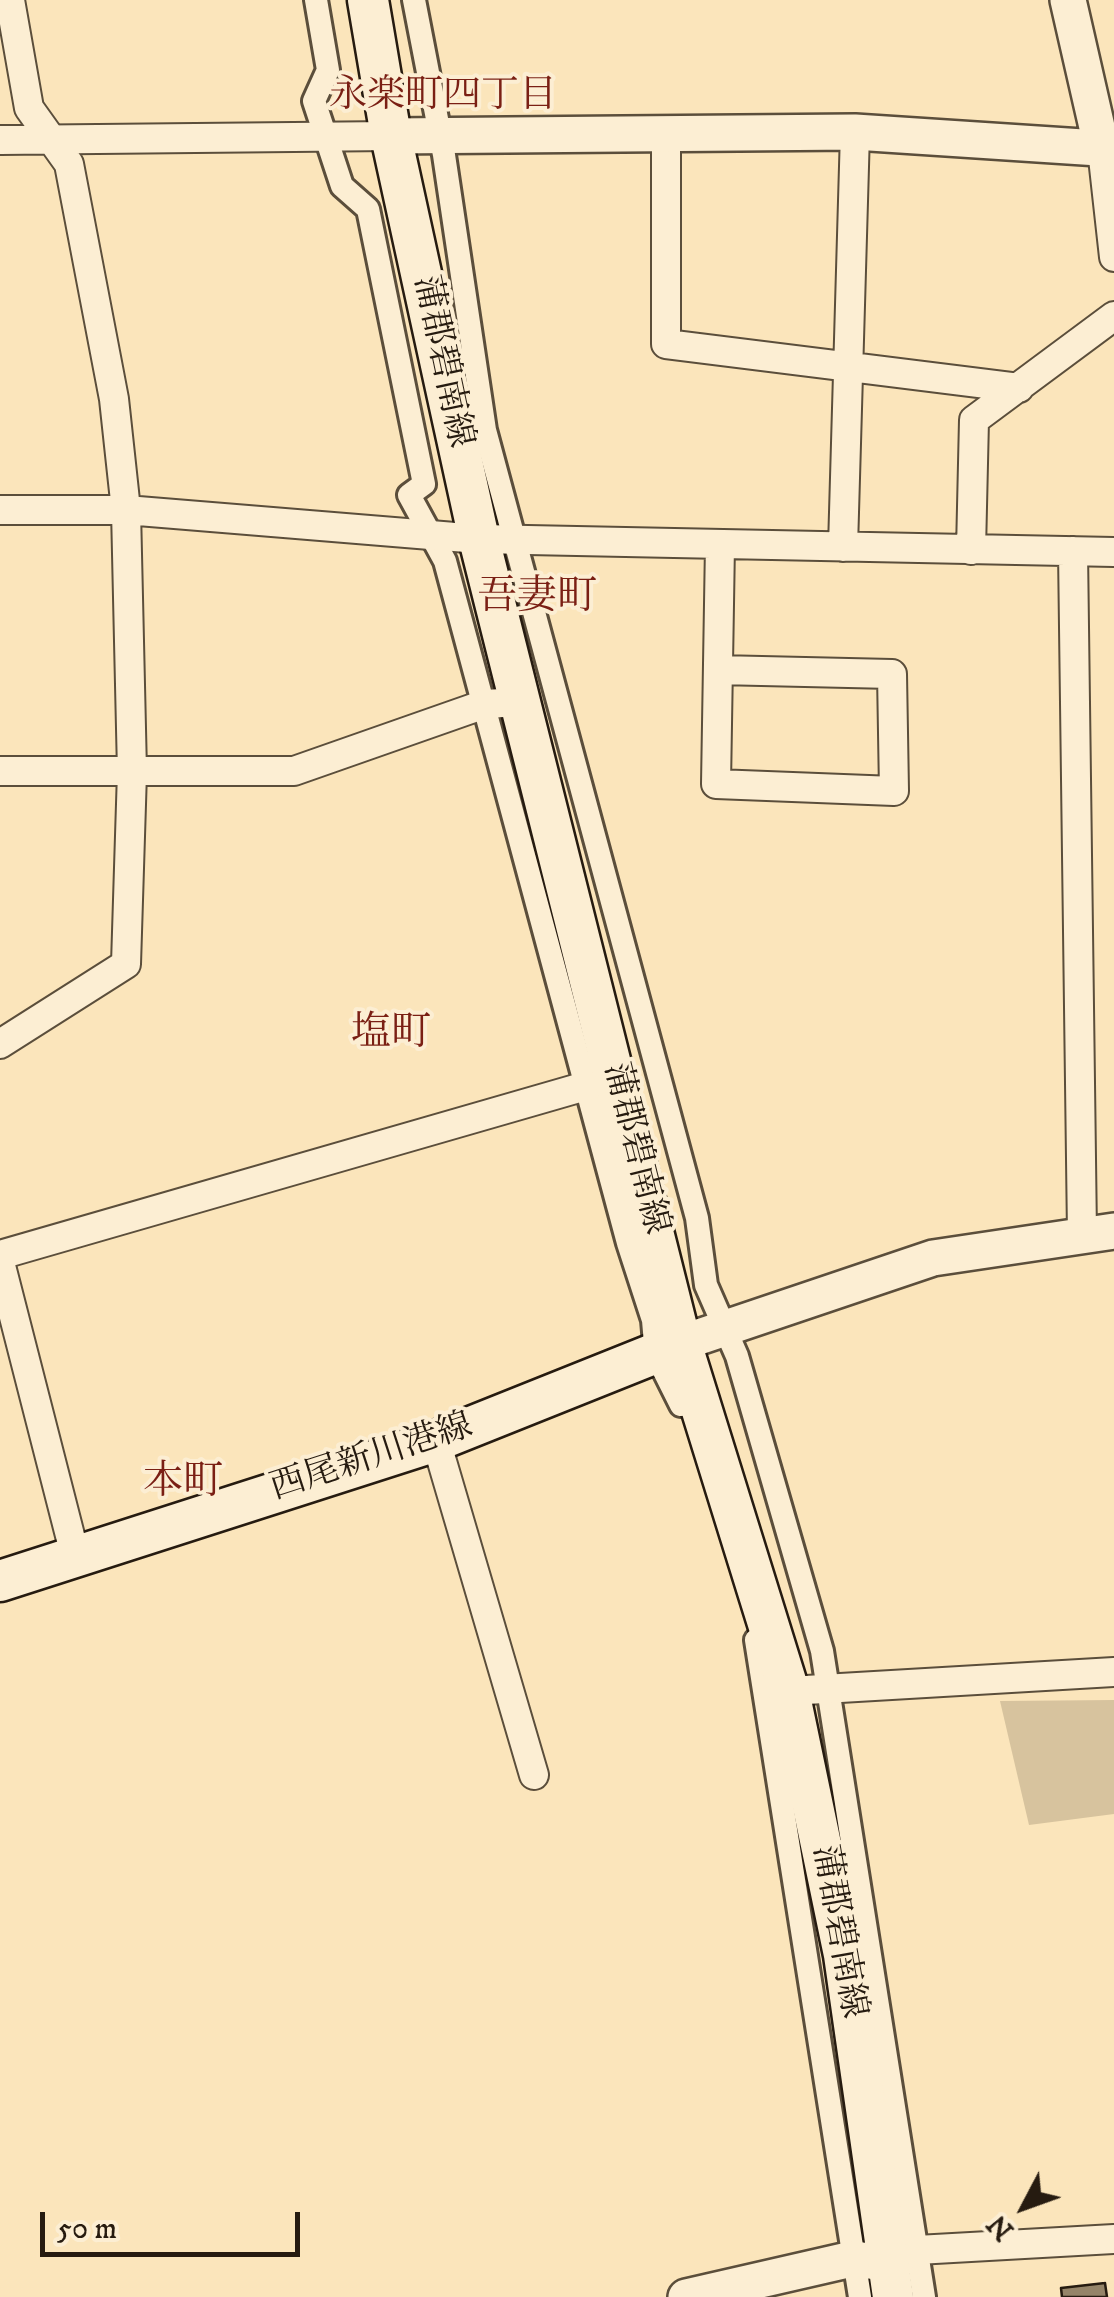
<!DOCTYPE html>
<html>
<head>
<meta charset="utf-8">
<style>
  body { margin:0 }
  #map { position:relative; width:1114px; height:2297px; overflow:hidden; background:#fbe5bb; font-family:"IM FELL DW Pica",serif }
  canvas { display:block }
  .north { position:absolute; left:974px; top:2157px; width:100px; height:100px; -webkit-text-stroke:8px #fceed3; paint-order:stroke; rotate:229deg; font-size:28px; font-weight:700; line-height:40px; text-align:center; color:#261b10 }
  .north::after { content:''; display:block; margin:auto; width:35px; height:45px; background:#261b10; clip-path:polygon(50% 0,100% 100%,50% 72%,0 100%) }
  .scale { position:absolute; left:40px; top:2212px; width:260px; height:45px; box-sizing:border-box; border:5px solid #261b10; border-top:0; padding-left:12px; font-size:30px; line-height:35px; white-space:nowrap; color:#261b10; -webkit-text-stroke:8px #fceed3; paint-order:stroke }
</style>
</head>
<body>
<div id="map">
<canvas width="1114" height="2297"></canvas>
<div class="north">N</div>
<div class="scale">50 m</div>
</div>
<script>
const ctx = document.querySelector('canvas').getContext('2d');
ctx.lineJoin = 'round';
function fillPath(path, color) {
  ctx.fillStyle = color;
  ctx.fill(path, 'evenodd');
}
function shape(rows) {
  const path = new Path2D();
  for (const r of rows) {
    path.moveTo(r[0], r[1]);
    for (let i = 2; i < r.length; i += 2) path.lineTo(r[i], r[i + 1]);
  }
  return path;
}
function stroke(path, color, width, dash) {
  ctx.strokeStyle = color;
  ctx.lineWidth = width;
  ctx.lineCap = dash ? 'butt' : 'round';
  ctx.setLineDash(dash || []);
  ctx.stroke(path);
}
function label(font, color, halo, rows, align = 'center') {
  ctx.font = font + ' "IM FELL DW Pica","Noto Serif JP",serif';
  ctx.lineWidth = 8;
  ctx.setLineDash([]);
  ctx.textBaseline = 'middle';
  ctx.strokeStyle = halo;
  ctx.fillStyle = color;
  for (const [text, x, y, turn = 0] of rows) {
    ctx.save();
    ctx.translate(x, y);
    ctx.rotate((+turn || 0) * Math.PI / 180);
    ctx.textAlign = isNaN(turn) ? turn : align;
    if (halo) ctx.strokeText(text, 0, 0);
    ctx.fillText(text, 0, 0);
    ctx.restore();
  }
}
fillPath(shape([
  [1114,1700,1114,1814,1029,1825,1000,1701]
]), '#d7c39e');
const building = shape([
  [1105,2283,1107,2297,1062,2297,1061,2288,1105,2283]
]);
fillPath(building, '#958469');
stroke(building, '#261b10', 2.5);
const pedestrian = shape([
  [316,0,328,70,314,101,342,186,368,209,424,484,409,495,445,561,628,1243,653,1320,656,1355,681,1405],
  [414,0,444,155,485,430,697,1218,706,1285,737,1356,822,1651,924,2297],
  [756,1640,860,2297]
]);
const minor = shape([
  [666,134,666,344,1019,388],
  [0,140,391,136],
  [1102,149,1114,257],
  [0,510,126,510,479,539,1114,552],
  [843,547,855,132],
  [971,550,974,420,1114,316],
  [1073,551,1082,1234],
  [718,670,892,674,894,791,716,784,720,544],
  [0,771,294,771,485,704,521,702],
  [0,1044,126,964,132,772,126,510,114,399,69,164,29,108,10,0],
  [0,1255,617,1077],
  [0,1262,75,1555],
  [436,1441,534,1775],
  [789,1691,1114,1672],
  [888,2263,917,2250,1114,2239]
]);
const tertiary = shape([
  [1068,0,1102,149],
  [391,136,855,132,1114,149],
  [681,1343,933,1258,1114,1231],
  [686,2297,852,2259,888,2263]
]);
const secondary = shape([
  [368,0,391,136,479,539,681,1343,789,1691,844,1955,893,2297],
  [0,1581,436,1441,681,1343]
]);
stroke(pedestrian, '#5b4e3b', 28);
stroke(minor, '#5b4e3b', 32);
stroke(tertiary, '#5b4e3b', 40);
stroke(secondary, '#261b10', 45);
stroke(pedestrian, '#fceed3', 22);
stroke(minor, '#fceed3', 28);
stroke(tertiary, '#fceed3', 35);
stroke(secondary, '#fceed3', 40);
label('35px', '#261b10', '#fceed3', [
  ["蒲郡碧南線",441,362,78],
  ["蒲郡碧南線",634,1149,76],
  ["西尾新川港線",372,1459,-18],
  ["蒲郡碧南線",837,1932,80]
]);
label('38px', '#7a1f14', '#fceed3', [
  ["永楽町四丁目",443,98]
]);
label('40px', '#7a1f14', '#fceed3', [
  ["吾妻町",537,600],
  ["塩町",391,1036],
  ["本町",183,1485]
]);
</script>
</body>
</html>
